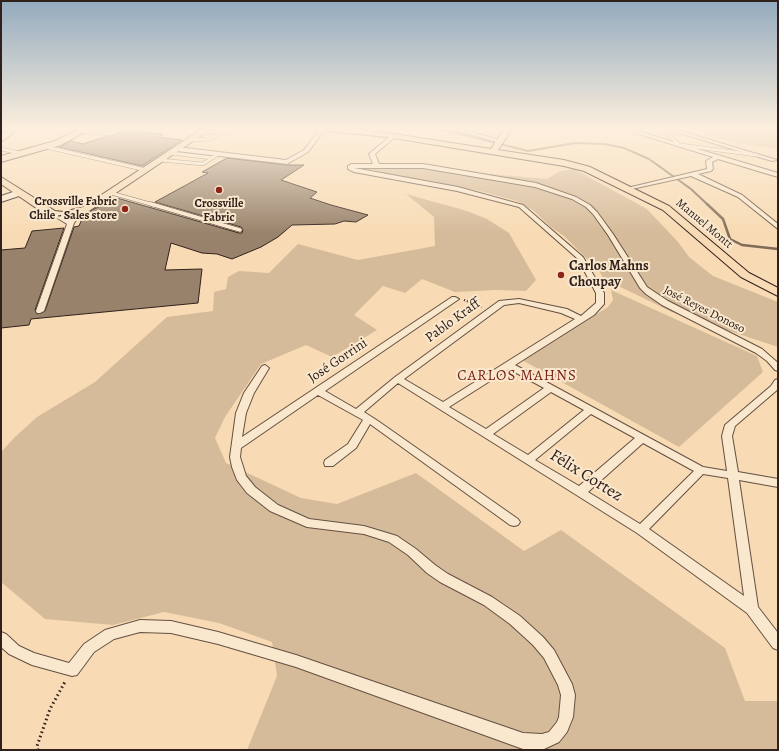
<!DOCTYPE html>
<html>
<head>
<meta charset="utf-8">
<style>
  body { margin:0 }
  #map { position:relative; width:779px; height:751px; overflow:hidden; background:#f8dbb4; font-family:Alegreya,serif }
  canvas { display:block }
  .frame { position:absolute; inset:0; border:2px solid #31211c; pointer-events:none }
</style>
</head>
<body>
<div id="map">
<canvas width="779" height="751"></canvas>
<div class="frame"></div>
</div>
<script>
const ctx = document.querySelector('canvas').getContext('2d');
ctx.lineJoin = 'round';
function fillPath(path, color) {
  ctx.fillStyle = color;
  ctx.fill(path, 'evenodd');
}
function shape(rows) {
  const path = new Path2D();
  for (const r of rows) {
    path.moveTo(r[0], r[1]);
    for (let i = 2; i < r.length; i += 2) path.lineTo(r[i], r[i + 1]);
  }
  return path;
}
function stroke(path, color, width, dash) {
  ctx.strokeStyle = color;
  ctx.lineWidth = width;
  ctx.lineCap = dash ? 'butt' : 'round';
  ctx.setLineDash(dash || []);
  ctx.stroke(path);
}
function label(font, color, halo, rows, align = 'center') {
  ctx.font = font + ' Alegreya,serif';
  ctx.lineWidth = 4;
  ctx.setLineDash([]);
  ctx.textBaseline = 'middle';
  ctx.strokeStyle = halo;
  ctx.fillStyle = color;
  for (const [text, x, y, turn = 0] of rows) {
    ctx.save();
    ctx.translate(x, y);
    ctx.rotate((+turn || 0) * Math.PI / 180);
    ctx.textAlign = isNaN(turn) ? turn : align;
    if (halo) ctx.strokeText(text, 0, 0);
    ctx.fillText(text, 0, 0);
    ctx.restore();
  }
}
fillPath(shape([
  [703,129,778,129,778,149,737,143,717,138,703,131],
  [354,167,436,168,477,173,547,179,560,171,574,169,647,209,678,242,689,257,713,276,778,302,778,347,672,312,604,279,599,271,564,236,551,227,534,211,517,201,476,190],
  [406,194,467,211,487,219,509,233,536,280,526,291,496,290,455,292,422,279,405,293,383,286,354,315,377,330,332,357,306,345,261,364,225,417,215,438,226,463,301,498,337,504,416,473,524,551,561,530,725,648,745,701,778,701,778,750,247,750,277,676,272,642,219,623,164,612,113,625,45,619,1,582,1,452,15,437,37,417,95,382,167,317,213,311,214,292,226,289,228,277,239,271,269,273,298,244,358,260,435,246,434,217],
  [611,290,757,356,763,372,679,447,522,360,608,307,613,300]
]), '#d6bb9a');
stroke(shape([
  [440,129,528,151,575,143,605,144,624,148,649,159,691,189,708,205]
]), '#806b58', 2);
stroke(shape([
  [707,204,723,219,730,239,742,245,778,249]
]), '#806b58', 2.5);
const building = shape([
  [126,129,147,129,142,132,163,134,158,137,182,140,142,166,59,147,71,141,83,144,105,137,110,137,126,129],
  [227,158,287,165,304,165,281,180,317,192,310,198,331,205,368,215,356,222,344,221,335,224,292,225,278,237,261,247,232,259,217,254,202,253,171,243,165,270,202,269,198,303,31,319,29,325,1,328,1,250,25,248,32,231,64,228,35,310,37,314,45,311,74,227,79,226,84,214,117,198,239,233,242,233,243,230,241,227,155,202,208,173,202,172,227,158]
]);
fillPath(building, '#98826b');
stroke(building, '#31211c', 1);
const laneFar1 = shape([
  [663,129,678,144],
  [83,131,109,134,119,130,117,129],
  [203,132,222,132,231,129],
  [190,140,210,139,222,132],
  [681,145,756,155],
  [46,147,146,170],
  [1,149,20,153],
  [171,153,213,158],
  [160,160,203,164,218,154],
  [111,193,154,205]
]);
const lane = shape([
  [151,204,240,230]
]);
const street = shape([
  [320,129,325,129,308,152,287,164,177,151,174,149,177,147,286,160,304,150,320,129],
  [453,129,461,129,503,141,500,143,453,129],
  [623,129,631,129,778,173,778,177,718,159,712,162,713,169,711,171,698,174,742,195,778,224,778,229,738,197,691,176,627,190,627,188,707,169,706,161,713,157,623,129],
  [666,129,674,129,777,160,772,161,666,129],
  [393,134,395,135,395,137,375,154,379,164,423,164,536,183,576,197,590,205,597,212,613,234,647,287,668,301,762,349,778,363,778,371,775,370,767,361,756,353,662,305,646,294,640,288,608,235,593,214,586,207,572,199,535,187,423,168,354,168,458,187,523,205,583,257,604,293,604,304,594,315,515,365,703,467,727,471,722,436,725,425,771,386,775,380,778,379,777,390,735,426,732,436,738,472,778,479,778,487,739,480,758,607,778,633,778,650,773,648,747,613,637,533,398,383,364,412,378,421,518,519,520,522,518,525,514,526,510,525,370,424,356,448,333,466,325,466,324,463,325,460,348,444,363,420,318,395,241,448,240,457,246,476,255,487,278,505,309,519,364,526,397,536,416,549,435,565,448,574,492,597,520,616,543,637,554,650,572,684,575,695,573,717,567,732,559,742,542,750,523,749,296,667,218,644,171,633,140,632,114,639,94,652,77,675,72,676,32,665,9,654,1,647,1,632,6,634,19,646,34,653,69,663,84,644,105,630,140,620,171,621,218,632,296,655,523,733,542,734,549,732,557,722,559,717,561,695,558,685,544,658,533,645,510,624,484,605,440,582,427,573,408,555,389,542,364,534,307,527,270,511,247,493,237,480,232,467,230,457,236,413,244,393,262,366,265,365,269,368,254,393,246,413,242,437,452,297,455,297,459,299,325,391,356,409,395,377,499,301,519,299,567,309,581,316,596,303,596,293,578,259,519,207,457,191,354,172,348,169,348,166,351,164,373,164,369,154,393,134],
  [519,303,561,313,575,319,443,402,404,379,504,305,519,303],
  [509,369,544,388,486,429,449,407,509,369],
  [551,392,584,410,528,455,493,434,551,392],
  [591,414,635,438,579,486,535,460,591,414],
  [643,443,694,471,640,524,588,492,643,443],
  [703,474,728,478,744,596,649,529,703,474],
  [77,211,82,212,74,223,44,311,40,313,37,313,36,311,67,224,51,214,56,213,70,220,77,211]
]);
const secondary = shape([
  [10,129,18,129,1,142,1,136,10,129],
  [19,190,23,193,22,195,1,202,1,196,19,190]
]);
const primary = shape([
  [80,129,90,129,61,145,1,162,1,156,55,141,80,129],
  [202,129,211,129,89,211,68,217,54,217,45,214,1,184,1,177,55,211,64,212,83,207,202,129],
  [325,129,353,129,387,133,491,149,504,129,512,129,498,150,564,160,590,167,669,206,749,273,778,288,778,296,741,277,663,210,584,171,564,166,387,137,329,131,325,129]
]);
stroke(laneFar1, '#635042', 4);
stroke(lane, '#635042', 5);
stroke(street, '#635042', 2);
stroke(secondary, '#31211c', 2);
stroke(primary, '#31211c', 2);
stroke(shape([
  [464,300,482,307]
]), '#31211c', 2, [1, 2]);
stroke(shape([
  [38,750,37,746,50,709,66,680]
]), '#31211c', 3, [1.5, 3]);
stroke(laneFar1, '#fae8ce', 3);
stroke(lane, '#fae8ce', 3.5);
fillPath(street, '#fae8ce');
fillPath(secondary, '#fae8ce');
fillPath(primary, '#f8dbb4');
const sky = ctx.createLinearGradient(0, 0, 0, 234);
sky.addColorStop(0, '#93aabe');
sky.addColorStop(0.55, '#fcefdd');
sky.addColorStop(1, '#fcefdd00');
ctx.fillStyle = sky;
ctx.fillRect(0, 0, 779, 234);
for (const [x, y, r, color] of [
  [219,190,4,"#8f2418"],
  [125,209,4,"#8f2418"],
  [561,275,4,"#8f2418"]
]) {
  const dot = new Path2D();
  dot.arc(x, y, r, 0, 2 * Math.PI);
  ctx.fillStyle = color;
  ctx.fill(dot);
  stroke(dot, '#fae8ce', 1.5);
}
label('bold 12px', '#31211c', '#fae8ce', [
  ["Crossville Fabric",117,202],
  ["Chile - Sales store",117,216],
  ["Crossville",219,204,"center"],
  ["Fabric",219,218,"center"]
], 'right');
label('12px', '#31211c', '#fae8ce', [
  ["Manuel Montt",704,224,40],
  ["José Reyes Donoso",704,310,27]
]);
label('bold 14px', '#31211c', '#fae8ce', [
  ["Carlos Mahns",569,267],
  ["Choupay",569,283]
], 'left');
label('14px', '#31211c', '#fae8ce', [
  ["Pablo Kraff",453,321,-36],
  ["José Gorrini",338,361,-34]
]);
ctx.letterSpacing = '1px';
label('15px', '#7a1f14', '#fae8ce', [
  ["CARLOS MAHNS",517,376]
]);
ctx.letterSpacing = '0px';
label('17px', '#31211c', '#fae8ce', [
  ["Félix Cortez",586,476,32]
]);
</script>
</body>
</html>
